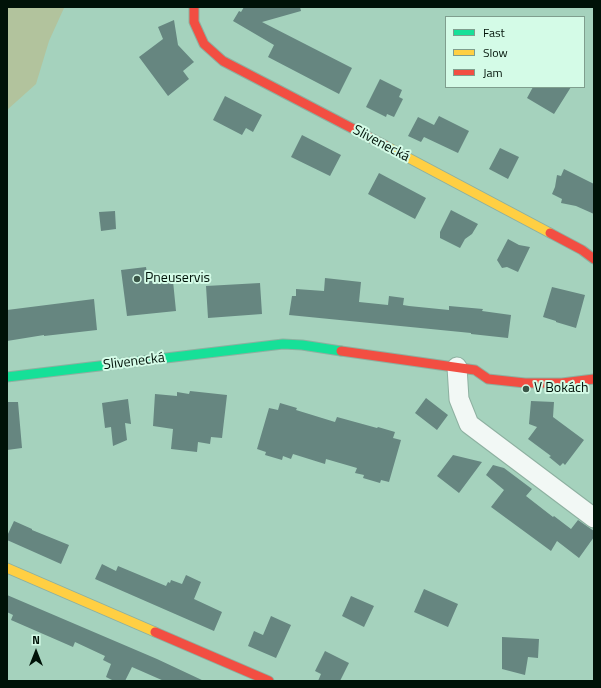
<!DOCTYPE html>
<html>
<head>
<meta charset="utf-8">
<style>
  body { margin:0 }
  #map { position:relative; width:601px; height:688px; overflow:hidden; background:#a5d2bd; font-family:"Titillium Web",sans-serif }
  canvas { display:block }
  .frame { position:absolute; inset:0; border:8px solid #001208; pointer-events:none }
  .legend { position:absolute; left:445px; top:16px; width:140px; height:72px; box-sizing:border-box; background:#d4fbe7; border:1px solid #7f9e8e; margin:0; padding:5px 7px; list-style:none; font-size:12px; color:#001208 }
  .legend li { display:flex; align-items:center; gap:8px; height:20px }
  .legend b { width:20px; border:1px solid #7f9e8e }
  .north { position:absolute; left:16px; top:632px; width:40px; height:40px; -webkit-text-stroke:3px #d4fbe7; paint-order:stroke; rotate:0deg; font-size:11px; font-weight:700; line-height:16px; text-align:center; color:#001208 }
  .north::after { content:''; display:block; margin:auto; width:14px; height:18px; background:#001208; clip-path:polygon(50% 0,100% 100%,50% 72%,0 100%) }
</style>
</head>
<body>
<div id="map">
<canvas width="601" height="688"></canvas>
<div class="frame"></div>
<ul class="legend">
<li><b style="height:5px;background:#16e098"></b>Fast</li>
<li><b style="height:5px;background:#ffcf43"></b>Slow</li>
<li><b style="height:5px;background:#f24e42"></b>Jam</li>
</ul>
<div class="north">N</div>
</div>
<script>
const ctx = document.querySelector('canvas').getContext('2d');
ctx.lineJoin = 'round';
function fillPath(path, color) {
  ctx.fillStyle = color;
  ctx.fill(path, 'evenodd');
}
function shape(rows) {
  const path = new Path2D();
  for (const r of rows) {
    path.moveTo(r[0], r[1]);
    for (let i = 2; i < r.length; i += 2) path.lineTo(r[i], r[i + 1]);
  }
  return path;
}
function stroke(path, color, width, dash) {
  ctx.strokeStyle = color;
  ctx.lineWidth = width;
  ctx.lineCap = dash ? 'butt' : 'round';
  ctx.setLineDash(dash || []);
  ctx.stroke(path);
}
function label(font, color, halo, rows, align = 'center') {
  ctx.font = font + ' "Titillium Web",sans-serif';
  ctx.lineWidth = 4;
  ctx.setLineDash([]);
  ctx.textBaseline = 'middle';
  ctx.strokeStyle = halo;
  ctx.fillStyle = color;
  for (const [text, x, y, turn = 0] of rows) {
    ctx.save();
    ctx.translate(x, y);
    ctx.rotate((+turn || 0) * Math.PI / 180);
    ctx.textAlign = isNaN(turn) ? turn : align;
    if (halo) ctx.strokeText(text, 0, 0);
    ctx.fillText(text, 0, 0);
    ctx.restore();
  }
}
fillPath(shape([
  [7,7,64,8,49,41,36,84,7,110]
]), '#b2c39d');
fillPath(shape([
  [244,7,300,7,301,11,262,22,352,68,339,94,268,57,274,45,233,21,239,11,241,12],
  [174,20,178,45,194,62,183,71,189,79,168,96,139,57,163,39,158,27],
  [380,79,402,90,399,97,403,99,394,117,387,114,386,117,366,107],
  [533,87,571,87,554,114,527,98],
  [225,96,262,115,253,132,246,128,242,135,213,120],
  [439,116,469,131,458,153,424,137,421,142,408,136,418,117,434,125],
  [302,135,341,155,330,176,291,157],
  [500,148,519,157,508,179,489,169],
  [564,169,594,184,594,214,576,206,561,203,562,199,552,194,555,187,557,175,561,176],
  [379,173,426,198,415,219,368,194],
  [451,210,478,224,472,234,465,239,460,248,440,238,440,232],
  [115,211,116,229,101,231,99,212],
  [508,239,519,245,530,247,518,272,507,267,502,268,497,260],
  [146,267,148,280,160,282,173,281,176,311,127,316,121,270],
  [325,278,361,282,359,302,388,305,389,296,404,298,403,305,409,306,449,310,449,306,483,309,482,311,511,315,508,338,471,334,471,333,289,315,292,296,296,296,296,289,324,291],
  [260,283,262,314,208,318,206,286],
  [552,287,585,295,576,328,556,322,556,321,543,317],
  [94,299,97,330,44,336,44,335,7,341,7,310],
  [190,391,227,395,222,438,211,437,210,444,198,442,197,452,171,449,173,429,153,426,155,394,177,396,177,392,189,394],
  [426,398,448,415,437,430,415,413],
  [128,399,131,424,125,423,127,440,113,446,111,427,105,428,102,403],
  [531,401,554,402,553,417,584,440,565,465,563,463,560,466,549,457,551,456,528,439,537,427,529,424],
  [7,402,18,402,22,448,7,450],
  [280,403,297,408,296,410,335,422,337,417,377,428,378,427,395,432,393,438,401,440,389,482,381,480,380,483,363,478,364,475,355,473,357,468,326,459,325,464,293,454,291,459,283,456,282,460,265,455,266,452,257,449,269,408,278,410],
  [453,455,482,462,459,493,437,476],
  [493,465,504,468,532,489,526,496,553,517,554,516,571,529,578,520,594,531,594,537,579,558,557,541,551,551,491,507,504,490,486,475],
  [14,521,32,529,32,530,69,545,61,564,7,540,7,536],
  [102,564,116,571,118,566,166,586,168,582,170,583,171,580,182,584,186,575,201,582,194,599,222,612,214,631,95,579],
  [424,589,458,604,448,627,414,612],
  [7,595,157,659,204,681,164,681,132,667,125,681,114,681,106,677,111,664,103,660,105,656,75,642,73,647,11,620,13,615,7,612],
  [351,596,374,606,364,627,342,616],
  [271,616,291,625,276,658,248,646,254,631,263,635],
  [502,637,539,639,538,658,528,657,525,675,502,669],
  [325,651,349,663,340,681,318,681,321,674,315,671]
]), '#668680');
const street = shape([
  [457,367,459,399,469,424,594,518]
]);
const fast = shape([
  [7,377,283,344,302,345,341,351]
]);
const slow = shape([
  [386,146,550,233],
  [7,568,155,632]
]);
const jam = shape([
  [194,7,194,22,204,44,223,61,386,146],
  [550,233,582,250,594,259],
  [341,351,475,370,488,379,525,383,562,383,594,379],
  [155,632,269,681]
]);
stroke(street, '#8db0a0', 21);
stroke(fast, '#8db0a0', 11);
stroke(slow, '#8db0a0', 11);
stroke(jam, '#8db0a0', 11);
stroke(street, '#f2f8f5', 19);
stroke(fast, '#16e098', 9);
stroke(slow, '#ffcf43', 9);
stroke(jam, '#f24e42', 9);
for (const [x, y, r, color] of [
  [137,279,4,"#3a5547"],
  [526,389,4,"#3a5547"]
]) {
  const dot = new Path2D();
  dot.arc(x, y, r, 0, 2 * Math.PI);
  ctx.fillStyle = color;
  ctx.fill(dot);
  stroke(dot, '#d4fbe7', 1.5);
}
label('14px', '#001208', '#d4fbe7', [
  ["Slivenecká",381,144,28],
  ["Slivenecká",134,362,-7]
]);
label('14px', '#001208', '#d4fbe7', [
  ["Pneuservis",145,279],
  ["V Bokách",534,389]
], 'left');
</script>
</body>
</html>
